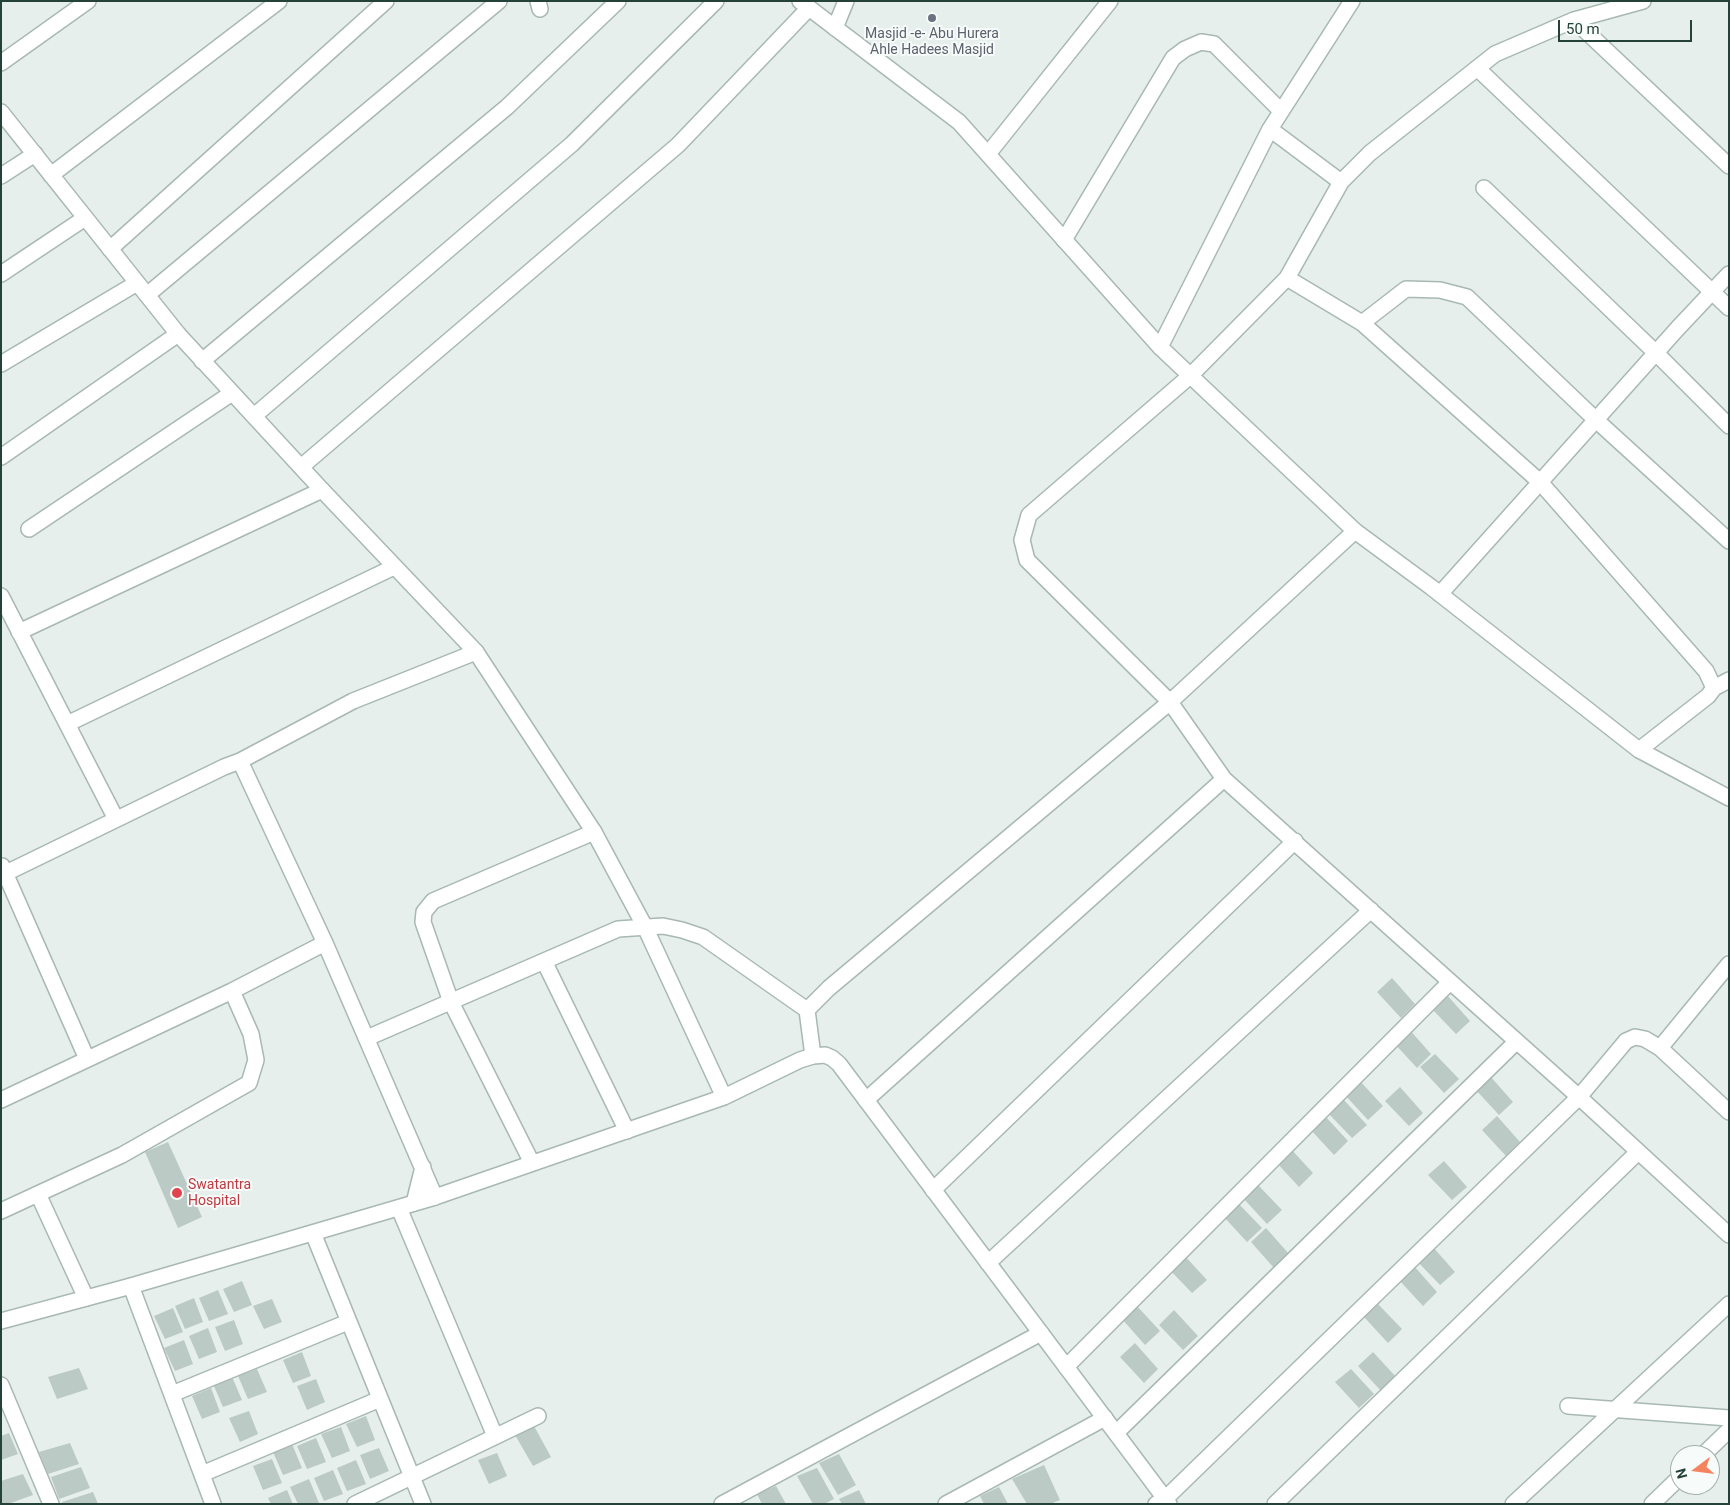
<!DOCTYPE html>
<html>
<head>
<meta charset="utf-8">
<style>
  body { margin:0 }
  #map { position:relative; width:1730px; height:1505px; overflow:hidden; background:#e6efeb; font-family:Roboto,sans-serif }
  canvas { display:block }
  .frame { position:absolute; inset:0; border:2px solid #24423a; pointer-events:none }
  .north { position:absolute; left:1670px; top:1445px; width:50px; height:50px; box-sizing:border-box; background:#f7fbf9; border:1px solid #a3b1ad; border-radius:50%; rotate:255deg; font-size:14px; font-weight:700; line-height:20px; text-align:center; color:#24423a }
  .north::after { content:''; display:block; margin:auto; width:18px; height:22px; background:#f4845f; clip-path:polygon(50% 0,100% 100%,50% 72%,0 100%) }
  .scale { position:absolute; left:1558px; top:20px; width:134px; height:22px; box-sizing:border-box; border:2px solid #24423a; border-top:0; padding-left:6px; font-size:15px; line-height:18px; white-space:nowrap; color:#24423a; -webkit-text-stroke:4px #f7fbf9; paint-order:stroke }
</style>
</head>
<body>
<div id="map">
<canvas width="1730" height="1505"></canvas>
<div class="frame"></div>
<div class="north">N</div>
<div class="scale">50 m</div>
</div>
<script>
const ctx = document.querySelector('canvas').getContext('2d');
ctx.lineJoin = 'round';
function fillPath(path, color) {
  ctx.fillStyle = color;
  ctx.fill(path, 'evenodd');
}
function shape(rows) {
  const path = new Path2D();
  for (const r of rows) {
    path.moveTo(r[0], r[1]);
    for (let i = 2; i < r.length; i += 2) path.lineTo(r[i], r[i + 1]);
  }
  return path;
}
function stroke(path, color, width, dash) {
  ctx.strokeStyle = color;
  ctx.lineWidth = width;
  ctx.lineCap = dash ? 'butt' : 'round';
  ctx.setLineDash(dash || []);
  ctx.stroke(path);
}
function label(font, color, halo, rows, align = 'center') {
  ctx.font = font + ' Roboto,sans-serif';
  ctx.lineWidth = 4;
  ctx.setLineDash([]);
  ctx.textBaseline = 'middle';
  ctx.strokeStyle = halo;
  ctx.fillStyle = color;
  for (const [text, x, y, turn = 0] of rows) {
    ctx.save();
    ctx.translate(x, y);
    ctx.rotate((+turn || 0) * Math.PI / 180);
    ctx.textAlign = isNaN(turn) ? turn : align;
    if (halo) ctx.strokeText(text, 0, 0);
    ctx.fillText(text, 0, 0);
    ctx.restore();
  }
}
fillPath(shape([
  [1392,978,1415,1004,1401,1018,1377,992],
  [1447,995,1470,1021,1456,1034,1432,1009],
  [1408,1028,1431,1054,1417,1068,1393,1042],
  [1435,1054,1459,1079,1444,1093,1420,1067],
  [1490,1076,1513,1102,1499,1115,1475,1089],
  [1359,1080,1383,1106,1368,1120,1344,1094],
  [1400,1087,1423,1113,1409,1126,1385,1101],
  [1343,1099,1367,1125,1352,1138,1328,1113],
  [1325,1116,1348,1141,1334,1155,1310,1129],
  [1497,1116,1520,1142,1506,1156,1482,1130],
  [168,1142,202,1217,178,1228,145,1152],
  [1290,1148,1313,1173,1299,1187,1275,1161],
  [1444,1161,1467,1187,1452,1200,1428,1175],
  [1258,1185,1282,1210,1267,1224,1243,1198],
  [1238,1203,1262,1228,1247,1242,1223,1216],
  [1266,1228,1289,1254,1274,1268,1251,1242],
  [1432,1246,1455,1272,1440,1285,1416,1260],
  [1183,1254,1207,1280,1192,1293,1168,1268],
  [1414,1266,1437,1292,1423,1306,1399,1280],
  [242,1281,252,1305,234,1312,223,1289],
  [218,1290,228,1314,209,1321,199,1298],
  [194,1298,203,1322,185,1329,175,1306],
  [272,1299,282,1322,264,1329,253,1306],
  [1378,1304,1402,1329,1388,1343,1364,1317],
  [1137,1306,1160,1331,1145,1345,1122,1319],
  [173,1308,183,1332,165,1339,154,1316],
  [1174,1310,1198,1336,1183,1350,1159,1325],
  [234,1320,243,1344,225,1351,215,1327],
  [208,1328,217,1352,199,1359,189,1336],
  [184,1340,193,1364,175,1371,164,1348],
  [1135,1343,1158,1369,1144,1383,1120,1357],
  [302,1352,311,1376,293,1383,283,1360],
  [1373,1352,1397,1378,1382,1392,1358,1366],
  [79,1368,88,1389,57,1399,48,1377],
  [257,1369,267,1392,248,1399,238,1376],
  [1351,1369,1374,1394,1359,1408,1335,1382],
  [232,1377,242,1400,223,1407,213,1384],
  [316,1379,325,1402,307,1410,297,1386],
  [211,1388,220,1412,202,1419,192,1396],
  [249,1411,258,1434,240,1442,229,1418],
  [366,1416,375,1440,357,1447,346,1424],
  [534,1426,551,1457,533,1466,515,1435],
  [341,1427,350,1451,332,1458,321,1434],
  [9,1433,18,1454,1,1460,1,1436],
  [316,1438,326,1462,307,1469,297,1446],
  [70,1443,79,1464,48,1474,39,1452],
  [292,1444,302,1468,283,1475,273,1452],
  [379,1448,389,1471,370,1479,360,1455],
  [497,1453,507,1476,489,1484,478,1460],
  [839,1454,856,1485,838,1495,819,1463],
  [272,1459,282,1483,263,1490,253,1466],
  [356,1460,366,1484,347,1491,337,1468],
  [1044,1465,1060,1500,1050,1504,1027,1504,1012,1479],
  [81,1467,90,1488,59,1499,51,1477],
  [817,1468,834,1499,824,1504,813,1504,797,1476],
  [333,1470,343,1494,324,1501,314,1478],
  [23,1474,33,1495,8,1504,1,1504,1,1481],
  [309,1479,319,1503,298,1504,290,1487],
  [776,1486,786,1504,762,1504,757,1494],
  [999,1487,1008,1504,984,1504,980,1496],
  [287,1490,293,1504,271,1504,268,1498],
  [859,1490,866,1504,842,1504,839,1499],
  [93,1492,98,1504,63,1504,62,1502]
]), '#bbcac4');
const minor = shape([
  [538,1,540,9],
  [1574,20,1729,166],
  [835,28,846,1],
  [1,63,88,1],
  [1477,68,1729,308],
  [1270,129,1341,182,1370,153,1495,54,1574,20,1643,1],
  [988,154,1110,1],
  [51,175,279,1],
  [1,176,35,154],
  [1484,188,1656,353,1729,426],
  [1064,240,1173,58,1185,49,1201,42,1214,44,1281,111],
  [110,249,386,1],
  [1,274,85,218],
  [1287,278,1341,182],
  [147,295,499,1],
  [1362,323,1406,289,1440,290,1467,297,1596,420,1729,541],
  [1160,347,1270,129,1352,1],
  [202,361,507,107,618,1],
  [1,364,137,283],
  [254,416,572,144,716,1],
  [1,457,178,334],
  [301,467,678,145,809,8],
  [29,529,232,393],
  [1440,594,1678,328,1729,274],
  [1,596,116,819],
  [19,632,322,490],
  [1714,688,1729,680],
  [67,724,394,567],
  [240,761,353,701,476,652],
  [1224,779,1579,1097,1729,1235],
  [2,866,87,1059],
  [6,873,224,767,240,761,325,943,435,1197],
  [544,961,627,1131],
  [1729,964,1660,1048,1729,1112],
  [367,1038,618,929,663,926,682,930,703,937,807,1010],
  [813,1056,807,1010,829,988,1170,702,1355,531],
  [1,1100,232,991,325,943],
  [866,1100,1224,779,1170,702,1027,560,1022,540,1029,515,1190,376,1287,278,1362,323,1540,482,1706,671,1714,688,1708,696,1639,750],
  [532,1163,451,1002,423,922,424,912,433,901,594,832],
  [933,1190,1295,841],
  [38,1194,86,1298],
  [414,1203,423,1167],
  [399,1208,495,1436],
  [1,1211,122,1155,249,1083,256,1060,251,1034,232,991],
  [313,1233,423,1504],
  [988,1263,1371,910],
  [131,1286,213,1504],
  [1066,1367,1450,982],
  [1,1385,51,1504],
  [172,1394,348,1322],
  [1568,1406,1729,1418],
  [1116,1433,1516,1042],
  [1703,1455,1729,1430],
  [202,1474,380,1399],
  [355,1504,538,1416],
  [722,1504,1041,1333],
  [946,1504,1105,1418],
  [1156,1504,1165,1499,1579,1097,1626,1041,1635,1037,1645,1039,1660,1048],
  [1275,1504,1638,1152],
  [1513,1504,1729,1304],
  [1652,1504,1680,1477]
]);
const tertiary = shape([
  [800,1,959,122,1160,347,1355,531,1431,587,1639,750,1729,798],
  [1,112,178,334,322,490,476,652,594,832,645,927,724,1097],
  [1,1321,131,1286,435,1197,724,1097,800,1060,813,1056,825,1055,832,1058,839,1064,1169,1504]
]);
stroke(minor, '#a8b8b2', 18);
stroke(tertiary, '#a8b8b2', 18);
stroke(minor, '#fff', 15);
stroke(tertiary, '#fff', 15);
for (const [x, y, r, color] of [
  [932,18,5,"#6b7280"],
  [177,1193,6,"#e0444e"]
]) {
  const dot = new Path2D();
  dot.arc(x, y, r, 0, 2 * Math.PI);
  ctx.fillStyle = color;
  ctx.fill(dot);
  stroke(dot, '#f7fbf9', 2);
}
label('14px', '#5b616d', '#f7fbf9', [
  ["Masjid -e- Abu Hurera",932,34],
  ["Ahle Hadees Masjid",932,50]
]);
label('14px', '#be3a42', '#f7fbf9', [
  ["Swatantra",188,1185],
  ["Hospital",188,1201]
], 'left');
</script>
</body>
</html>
